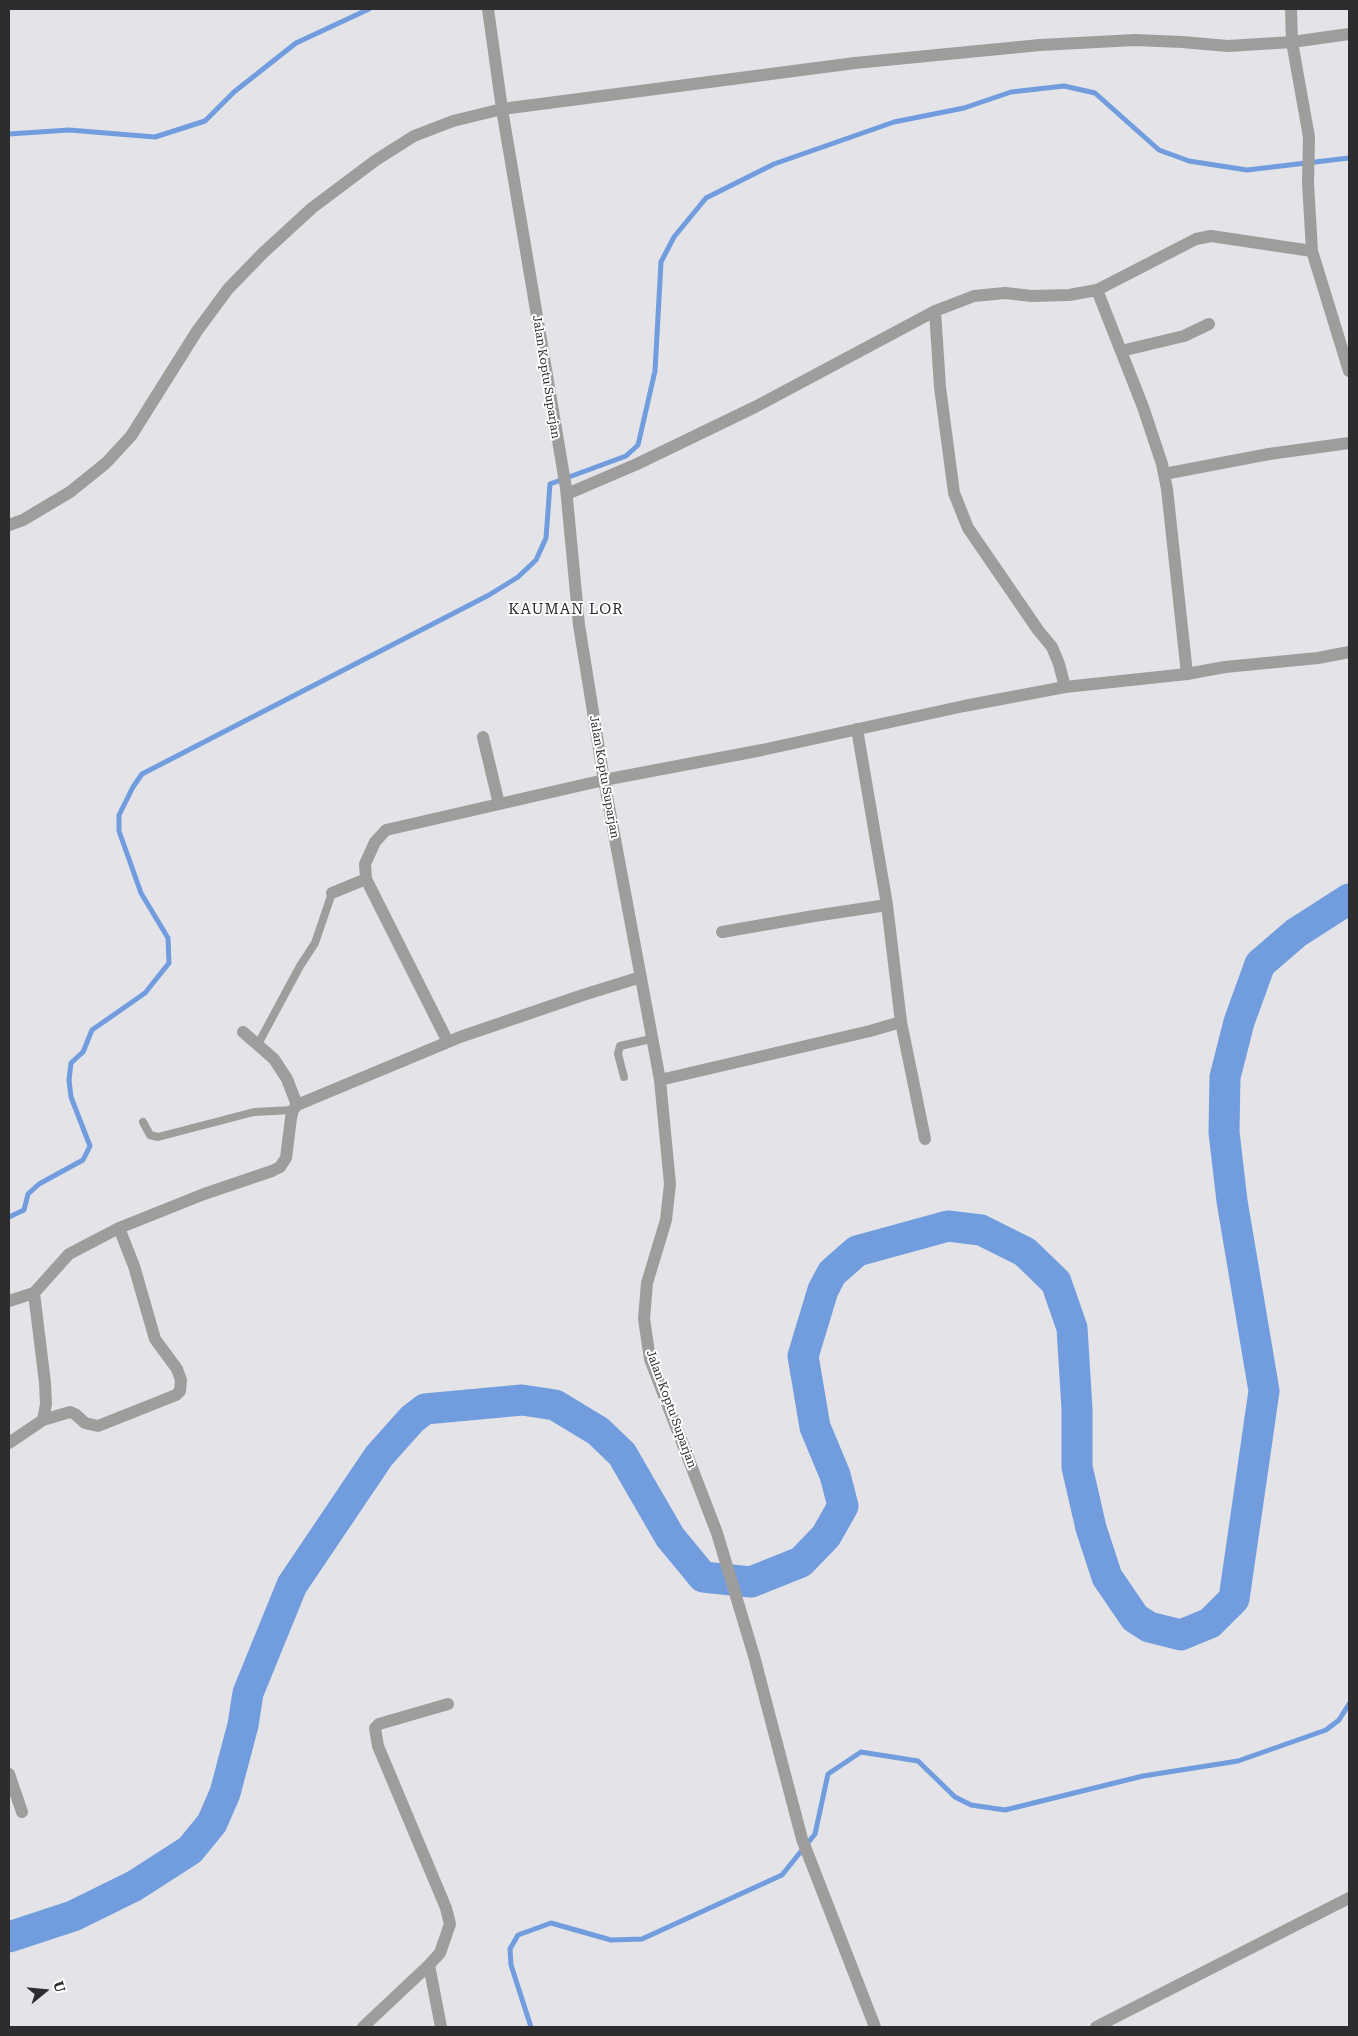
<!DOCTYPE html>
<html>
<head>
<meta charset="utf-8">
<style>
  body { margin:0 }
  #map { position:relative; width:1358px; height:2036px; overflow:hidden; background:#e3e3e8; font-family:"Roboto Serif",serif }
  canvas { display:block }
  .frame { position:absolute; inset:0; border:10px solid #2d2d2f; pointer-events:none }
  .north { position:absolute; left:20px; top:1966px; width:50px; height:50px; -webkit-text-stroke:4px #fff; paint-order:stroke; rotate:73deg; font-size:14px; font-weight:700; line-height:20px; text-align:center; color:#2d2d2f }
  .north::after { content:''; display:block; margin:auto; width:18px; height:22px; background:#2d2d2f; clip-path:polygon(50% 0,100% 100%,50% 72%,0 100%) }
</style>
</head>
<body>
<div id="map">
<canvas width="1358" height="2036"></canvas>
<div class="frame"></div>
<div class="north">U</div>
</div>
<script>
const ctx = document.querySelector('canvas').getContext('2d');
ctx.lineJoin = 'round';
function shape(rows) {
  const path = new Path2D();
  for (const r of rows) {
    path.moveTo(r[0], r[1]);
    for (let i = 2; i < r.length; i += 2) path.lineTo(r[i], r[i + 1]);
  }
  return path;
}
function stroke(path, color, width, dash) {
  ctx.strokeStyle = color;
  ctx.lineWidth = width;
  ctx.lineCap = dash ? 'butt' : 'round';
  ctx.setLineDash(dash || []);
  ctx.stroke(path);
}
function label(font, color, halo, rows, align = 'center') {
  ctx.font = font + ' "Roboto Serif",serif';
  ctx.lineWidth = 4;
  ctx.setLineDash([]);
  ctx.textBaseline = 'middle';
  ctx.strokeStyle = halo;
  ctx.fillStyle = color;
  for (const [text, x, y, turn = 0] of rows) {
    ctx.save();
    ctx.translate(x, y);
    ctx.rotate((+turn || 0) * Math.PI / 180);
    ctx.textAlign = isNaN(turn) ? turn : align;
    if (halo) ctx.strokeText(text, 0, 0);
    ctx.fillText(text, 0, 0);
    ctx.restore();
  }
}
stroke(shape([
  [9,134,69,130,155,137,205,121,234,92,296,43,369,9],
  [9,1217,24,1210,28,1194,39,1184,83,1160,90,1146,71,1097,69,1080,71,1063,83,1052,92,1030,145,993,169,963,168,938,141,893,119,831,119,815,133,787,142,774,489,595,518,577,536,560,546,538,550,484,626,456,638,445,655,371,661,262,674,237,706,198,774,164,894,122,964,108,1011,92,1064,86,1095,93,1159,150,1189,161,1247,170,1349,158],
  [531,2027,511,1965,510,1949,518,1935,551,1923,611,1940,642,1939,782,1875,815,1834,828,1774,861,1752,918,1761,955,1797,971,1805,1005,1810,1143,1776,1238,1761,1326,1730,1339,1720,1349,1704]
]), '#719ddf', 5);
stroke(shape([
  [9,1937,73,1916,134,1886,190,1850,212,1823,225,1793,243,1725,248,1693,292,1585,379,1456,412,1419,425,1409,522,1400,555,1405,598,1431,622,1454,670,1537,703,1577,751,1582,801,1562,826,1536,843,1506,835,1475,815,1427,803,1356,823,1290,832,1273,857,1251,948,1226,981,1230,1025,1252,1056,1282,1072,1328,1077,1409,1077,1467,1091,1528,1107,1577,1135,1618,1149,1627,1181,1635,1210,1623,1234,1599,1264,1391,1232,1201,1224,1132,1225,1077,1239,1022,1260,964,1296,933,1349,899]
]), '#719ddf', 31);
stroke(shape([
  [258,1044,300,966,315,943,332,893],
  [624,1077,618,1054,620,1046,651,1039],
  [143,1122,150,1135,158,1137,254,1112,293,1110]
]), '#9f9d9c', 8);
stroke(shape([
  [488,9,502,109,566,488,579,625,604,780,660,1080,670,1184,666,1220,647,1283,644,1319,650,1359,717,1533,754,1656,802,1839,875,2027],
  [1291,9,1292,42,1349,34],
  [1097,290,1143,407,1162,464,1167,489,1187,674,1225,667,1318,658,1349,652],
  [935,311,940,387,954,493,968,528,1038,630,1052,647,1059,664,1065,687],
  [1121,351,1184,336,1209,324],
  [1164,474,1269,454,1349,443],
  [567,494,637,464,755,407,935,311,974,296,1005,293,1032,296,1069,295,1097,290,1196,239,1211,236,1312,251],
  [9,525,23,520,70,492,106,463,131,436,197,331,228,289,263,253,312,208,376,160,414,136,453,121,502,109,855,63,1040,45,1135,40,1182,42,1228,46,1292,42,1309,137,1308,183,1312,251,1349,371],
  [483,737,499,804],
  [332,893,366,879],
  [722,932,814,916,887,905],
  [901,1022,925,1139],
  [243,1032,274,1059,287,1079,297,1105],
  [448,1042,366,879,365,864,375,842,386,830,604,780,762,750,964,706,1065,687,1187,674],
  [660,1080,870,1031,901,1022,887,905,857,729],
  [9,1301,34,1293],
  [43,1420,70,1412,75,1414,85,1423,98,1426,176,1395,180,1391,181,1380,177,1369,155,1339,134,1266,119,1228],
  [9,1443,43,1420,46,1404,45,1383,34,1293,69,1254,119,1228,204,1194,272,1171,280,1167,286,1158,291,1118,293,1110,297,1105,460,1037,583,995,641,977],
  [9,1774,22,1812],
  [363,2027,429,1965],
  [441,2027,429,1965,440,1953,450,1924,446,1908,378,1746,375,1728,379,1724,448,1704],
  [1096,2027,1349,1898]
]), '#9f9d9c', 12);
label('12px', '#2d2d2f', '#fff', [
  ["Jalan Koptu Suparjan",546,377,81],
  ["Jalan Koptu Suparjan",604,777,80],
  ["Jalan Koptu Suparjan",671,1409,70]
]);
ctx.letterSpacing = '1px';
label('15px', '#2d2d2f', '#fff', [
  ["KAUMAN LOR",566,610]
]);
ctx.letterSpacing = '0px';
</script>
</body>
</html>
